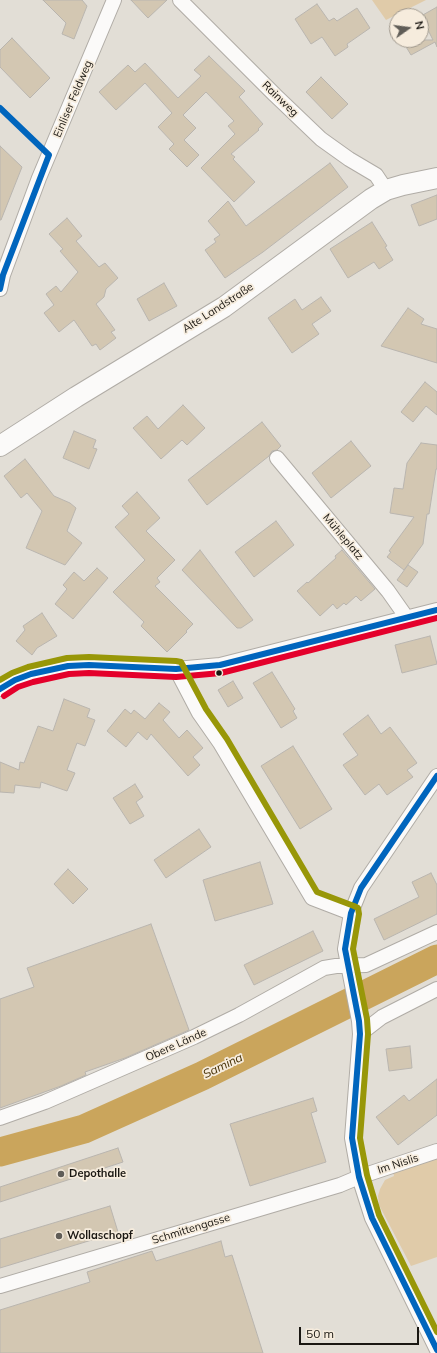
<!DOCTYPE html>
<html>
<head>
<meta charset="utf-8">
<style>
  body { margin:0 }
  #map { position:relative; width:437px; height:1353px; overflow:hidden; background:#e2ded6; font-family:Mulish,sans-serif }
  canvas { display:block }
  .north { position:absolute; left:389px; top:8px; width:40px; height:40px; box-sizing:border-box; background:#f6ecdd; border:1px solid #9e978c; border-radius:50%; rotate:76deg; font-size:11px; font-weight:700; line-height:16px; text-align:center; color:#1a1712 }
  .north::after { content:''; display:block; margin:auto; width:14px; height:18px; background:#605d57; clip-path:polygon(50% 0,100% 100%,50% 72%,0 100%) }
  .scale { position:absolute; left:299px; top:1327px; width:120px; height:18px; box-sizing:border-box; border:2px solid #1a1712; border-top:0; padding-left:5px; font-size:12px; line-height:14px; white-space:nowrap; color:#1a1712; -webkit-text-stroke:3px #f6ecdd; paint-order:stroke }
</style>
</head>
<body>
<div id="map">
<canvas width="437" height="1353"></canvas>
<div class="north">N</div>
<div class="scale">50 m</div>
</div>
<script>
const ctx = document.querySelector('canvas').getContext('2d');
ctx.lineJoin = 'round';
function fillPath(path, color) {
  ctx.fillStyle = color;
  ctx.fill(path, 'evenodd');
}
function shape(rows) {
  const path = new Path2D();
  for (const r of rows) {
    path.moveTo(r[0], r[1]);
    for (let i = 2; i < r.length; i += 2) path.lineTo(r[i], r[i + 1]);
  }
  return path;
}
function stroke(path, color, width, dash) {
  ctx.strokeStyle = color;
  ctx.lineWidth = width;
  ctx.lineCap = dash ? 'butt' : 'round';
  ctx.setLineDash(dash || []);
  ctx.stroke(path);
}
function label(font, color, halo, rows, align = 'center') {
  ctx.font = font + ' Mulish,sans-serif';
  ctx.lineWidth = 3.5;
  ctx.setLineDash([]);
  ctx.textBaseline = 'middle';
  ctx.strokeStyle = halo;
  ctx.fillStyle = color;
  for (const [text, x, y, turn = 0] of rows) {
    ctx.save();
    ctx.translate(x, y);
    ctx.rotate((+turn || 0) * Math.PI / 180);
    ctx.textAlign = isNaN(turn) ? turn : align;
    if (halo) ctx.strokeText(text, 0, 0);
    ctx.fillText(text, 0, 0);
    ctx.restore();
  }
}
fillPath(shape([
  [372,0,426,0,386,20],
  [437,1157,437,1257,411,1266,379,1205,378,1196,380,1189,385,1180,394,1176,393,1172]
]), '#e0cba9');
stroke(shape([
  [0,1152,84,1129,202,1076,437,959]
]), '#caa55c', 29);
const building = shape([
  [43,0,82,0,87,6,74,39,62,34,66,23,43,0],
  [131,0,167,0,148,18,131,0],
  [317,4,329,21,334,18,337,21,357,8,370,28,347,44,348,47,335,56,322,37,311,44,295,19,317,4],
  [437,7,437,47,435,42,411,55,402,40,433,40,421,16,437,7],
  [12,38,50,78,30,98,0,67,0,50,12,38],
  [209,56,245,91,239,97,263,124,258,129,259,130,231,154,235,157,233,159,255,182,234,202,201,168,235,134,228,126,234,121,206,92,183,115,196,128,184,140,199,155,187,167,169,149,174,144,158,127,172,113,145,83,116,110,99,92,128,65,135,72,145,63,178,98,201,76,194,70,209,56],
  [321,77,348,104,332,119,306,92,321,77],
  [0,146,22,167,1,220,0,220,0,146],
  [330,163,348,187,263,252,225,278,205,250,216,242,214,239,220,235,208,221,228,201,246,226,330,163],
  [437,195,437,219,419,226,411,205,437,195],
  [67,218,82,236,76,241,99,267,105,263,118,278,106,289,104,297,96,304,115,330,111,332,116,338,100,350,96,344,92,346,74,320,59,332,44,313,54,305,46,294,56,286,61,292,78,272,60,251,63,249,49,234,67,218],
  [372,222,387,246,385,247,393,260,379,269,374,262,348,278,330,249,372,222],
  [164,283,177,306,149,321,137,299,164,283],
  [321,297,331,311,312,324,319,334,292,353,268,318,295,299,302,310,321,297],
  [408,308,424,319,421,324,437,329,437,363,381,346,408,308],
  [425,382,437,392,437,415,426,406,413,422,401,412,425,382],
  [183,405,205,428,187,445,182,440,161,459,133,428,147,416,158,429,183,405],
  [262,422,281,446,277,450,272,451,269,456,207,505,188,480,262,422],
  [74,431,96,440,93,448,97,449,89,469,63,458,74,431],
  [351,441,371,466,331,498,312,473,351,441],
  [421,443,437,445,437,469,436,469,429,514,427,514,423,544,404,570,387,557,391,552,389,551,414,517,390,513,394,488,403,489,407,463,421,443],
  [25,459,54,496,70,503,76,508,67,531,82,543,65,565,26,548,42,511,27,493,21,498,4,476,25,459],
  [137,492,160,518,146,531,175,560,157,578,160,582,155,586,193,624,186,631,187,632,167,652,141,626,144,622,113,592,145,560,115,527,129,514,122,506,137,492],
  [276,521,294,545,254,577,235,552,276,521],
  [200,550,253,620,241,628,237,628,182,570,200,550],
  [342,550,375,589,361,601,356,596,346,605,344,603,337,609,333,604,320,616,297,591,307,582,308,583,336,558,335,556,342,550],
  [408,565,418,572,407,587,397,580,408,565],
  [97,568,108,578,73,619,55,604,67,589,63,585,74,572,84,581,97,568],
  [42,613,57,636,37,648,32,655,16,641,25,630,23,626,42,613],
  [430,636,437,664,402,673,395,645,430,636],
  [272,672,295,709,293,711,297,718,281,728,253,683,272,672],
  [233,681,243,698,228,707,218,690,233,681],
  [64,699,90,709,87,717,95,720,85,746,77,743,67,770,75,773,67,791,41,782,40,788,15,785,14,793,0,792,0,762,19,770,20,762,24,763,38,726,53,731,64,699],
  [159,703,170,712,163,720,179,738,187,730,203,748,193,757,200,765,188,776,151,734,147,740,138,732,126,747,107,731,125,709,131,714,134,710,145,719,159,703],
  [368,715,381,734,390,727,417,763,407,770,413,777,387,795,379,784,365,795,343,765,358,755,343,734,368,715],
  [293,746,332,809,300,829,261,766,293,746],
  [135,784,143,797,136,802,144,816,130,824,113,798,135,784],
  [199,829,211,847,166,878,154,860,199,829],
  [260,862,273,904,215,921,203,880,260,862],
  [68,869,88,889,73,904,54,884,68,869],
  [431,873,437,885,437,914,384,940,374,919,419,897,412,882,431,873],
  [151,924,189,1030,125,1058,85,1072,86,1075,61,1086,0,1108,0,999,34,987,27,968,151,924],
  [313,931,323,951,254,985,244,965,313,931],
  [410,1046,412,1068,389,1071,386,1049,410,1046],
  [437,1079,437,1115,398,1145,376,1117,404,1095,409,1101,437,1079],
  [313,1098,317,1111,311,1113,326,1162,250,1186,230,1124,313,1098],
  [118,1148,123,1162,0,1202,0,1187,118,1148],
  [110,1206,118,1232,0,1268,0,1239,110,1206],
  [221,1241,225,1257,232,1255,263,1353,0,1353,0,1310,90,1282,87,1272,152,1251,156,1261,221,1241]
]);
fillPath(building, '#d3c7b2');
stroke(building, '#b9b5af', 1);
const street = shape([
  [180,0,275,95,321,139,349,159,376,175,386,190],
  [0,289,3,275,39,178,114,0],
  [277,458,388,591,407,618],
  [176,669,199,713,220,743,312,898,351,913],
  [0,689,15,680,31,674,68,666,89,665,176,669,220,665,437,610],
  [437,776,361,888,351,913,345,949,359,1021,360,1034,352,1138,359,1177,372,1218,437,1350],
  [360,1034,382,1017,437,989],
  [0,1118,45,1102,194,1037,239,1015,324,968,336,966,366,965,437,932],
  [0,1286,340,1185,359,1177,437,1151]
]);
const secondary = shape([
  [0,446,76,397,224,307,371,199,386,190,403,185,437,178]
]);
stroke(street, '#b0aca6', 16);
stroke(secondary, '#b0aca6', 22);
stroke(street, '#fbfaf9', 14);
stroke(secondary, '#fbfaf9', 20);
stroke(shape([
  [0,108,49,155,3,275,0,289],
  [0,689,15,680,31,674,68,666,89,665,176,669,220,665,437,610],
  [437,776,361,888,351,913,345,949,359,1021,360,1034,352,1138,359,1177,372,1218,437,1350]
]), '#0065bd', 6);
stroke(shape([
  [4,696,18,687,33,682,69,674,89,673,176,677,221,673,437,618]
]), '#e4002b', 6);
stroke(shape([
  [0,680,12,673,28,667,67,658,89,657,176,661,181,662,206,709,227,739,317,892,354,906,358,908,359,914,353,949,367,1019,368,1034,360,1138,367,1175,379,1215,437,1332]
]), '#989708', 6);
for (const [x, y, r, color] of [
  [219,673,3.5,"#1a1712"],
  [61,1174,4,"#605d57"],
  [59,1236,4,"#605d57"]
]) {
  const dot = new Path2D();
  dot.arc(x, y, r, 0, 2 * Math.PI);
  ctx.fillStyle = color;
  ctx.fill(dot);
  stroke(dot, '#f6ecdd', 1.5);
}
label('11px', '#1a1712', '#f6ecdd', [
  ["Einliser Feldweg",73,99,-67],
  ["Rainweg",280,99,44],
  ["Alte Landstraße",218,308,-33],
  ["Mühleplatz",343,537,50],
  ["Obere Lände",176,1045,-24],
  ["Im Nislis",398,1164,-18],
  ["Schmittengasse",191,1229,-17]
]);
label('bold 11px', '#1a1712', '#f6ecdd', [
  ["Depothalle",69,1174],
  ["Wollaschopf",67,1236]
], 'left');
label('italic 12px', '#453005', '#f6ecdd', [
  ["Samina",223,1066,-26]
]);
</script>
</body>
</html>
